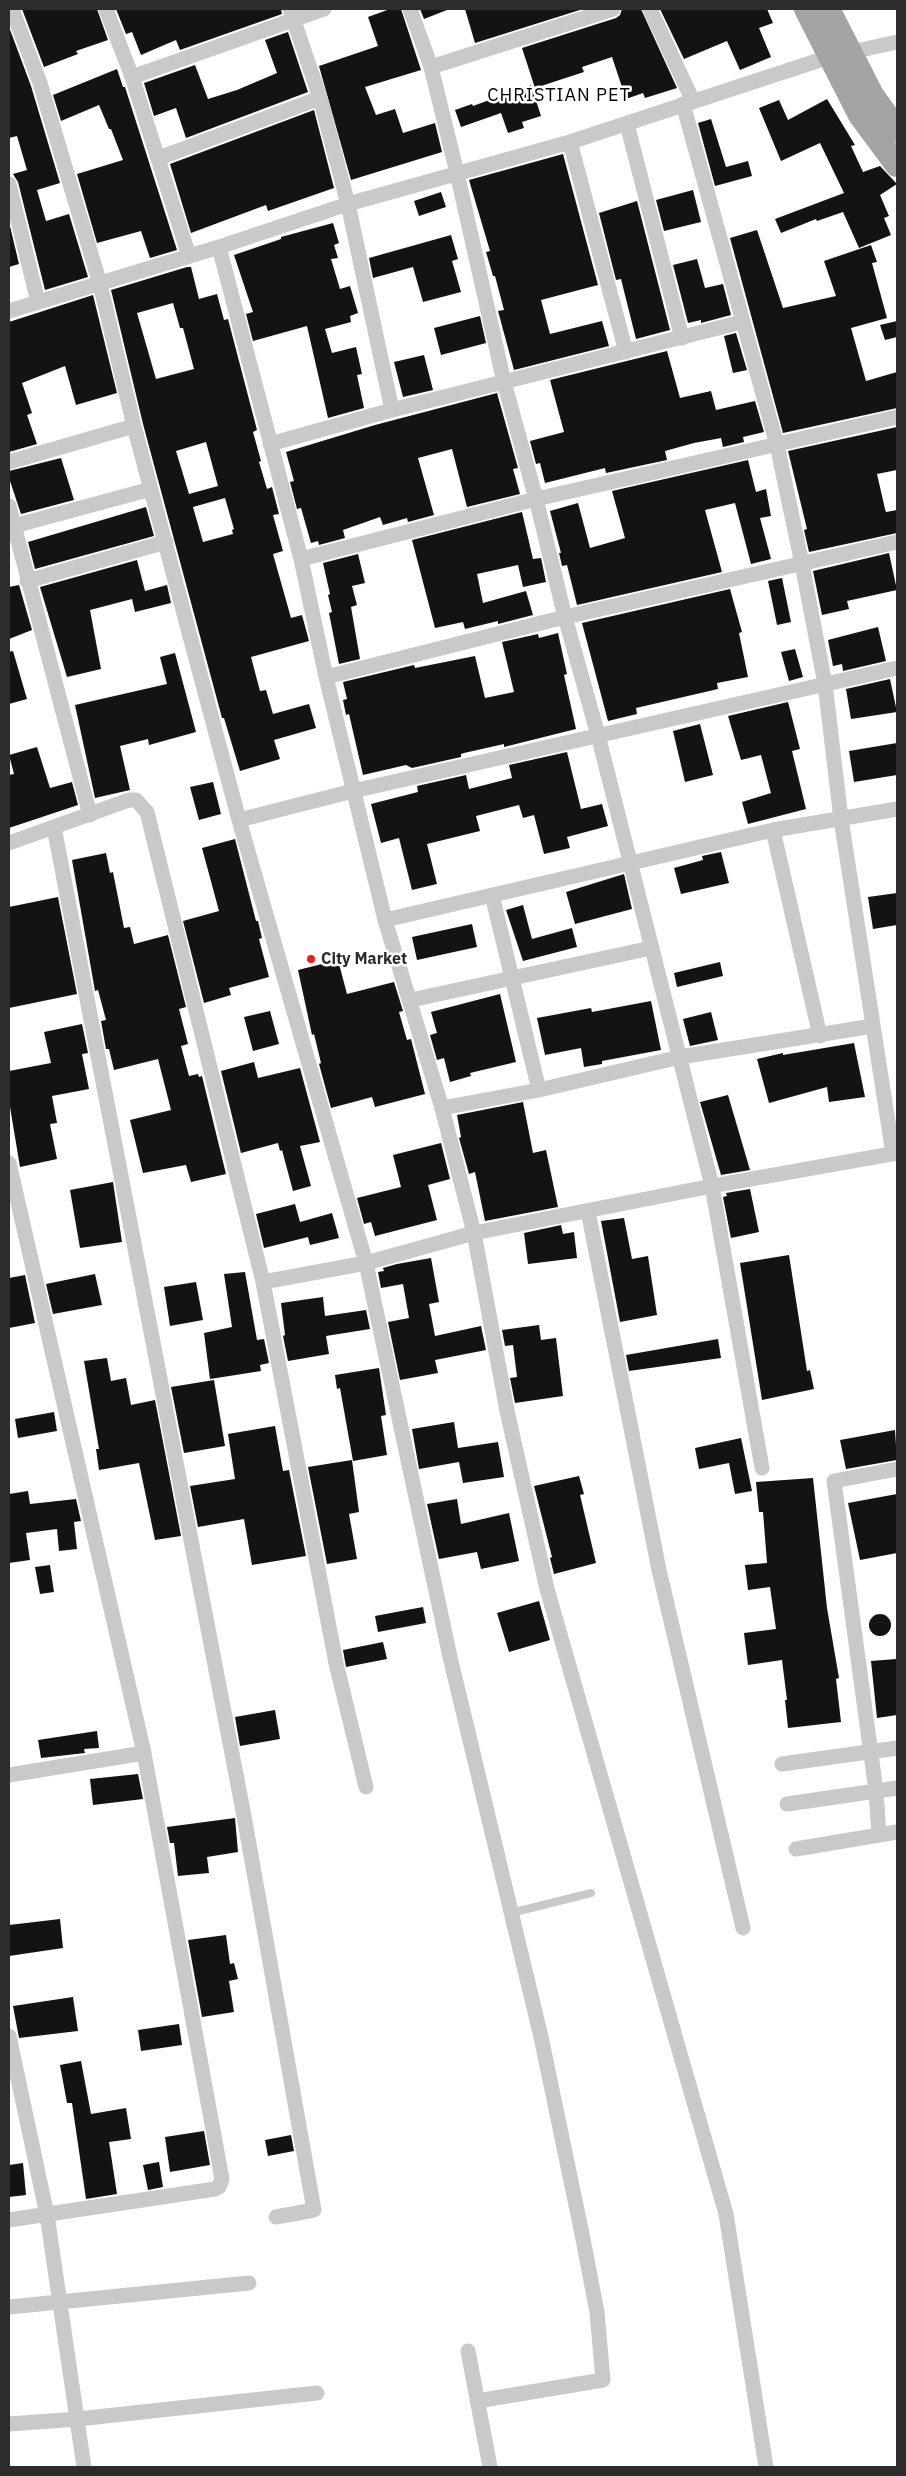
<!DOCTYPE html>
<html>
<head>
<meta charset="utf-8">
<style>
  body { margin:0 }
  #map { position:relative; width:906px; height:2476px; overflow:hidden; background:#fff; font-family:"IBM Plex Sans",sans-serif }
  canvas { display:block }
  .frame { position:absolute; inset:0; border:10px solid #2c2c2c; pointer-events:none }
</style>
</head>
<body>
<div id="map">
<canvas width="906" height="2476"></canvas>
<div class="frame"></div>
</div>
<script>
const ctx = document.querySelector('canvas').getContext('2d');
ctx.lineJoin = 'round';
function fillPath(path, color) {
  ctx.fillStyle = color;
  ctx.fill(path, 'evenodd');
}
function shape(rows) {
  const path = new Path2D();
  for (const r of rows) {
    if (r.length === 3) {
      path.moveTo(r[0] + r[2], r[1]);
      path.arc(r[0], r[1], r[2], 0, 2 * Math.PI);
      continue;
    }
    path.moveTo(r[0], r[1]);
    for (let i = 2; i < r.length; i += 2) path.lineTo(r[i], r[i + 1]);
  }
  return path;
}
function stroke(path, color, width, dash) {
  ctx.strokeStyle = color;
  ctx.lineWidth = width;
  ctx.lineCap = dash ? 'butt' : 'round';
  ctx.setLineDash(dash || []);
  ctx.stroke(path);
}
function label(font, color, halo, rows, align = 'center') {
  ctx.font = font + ' "IBM Plex Sans",sans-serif';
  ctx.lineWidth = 5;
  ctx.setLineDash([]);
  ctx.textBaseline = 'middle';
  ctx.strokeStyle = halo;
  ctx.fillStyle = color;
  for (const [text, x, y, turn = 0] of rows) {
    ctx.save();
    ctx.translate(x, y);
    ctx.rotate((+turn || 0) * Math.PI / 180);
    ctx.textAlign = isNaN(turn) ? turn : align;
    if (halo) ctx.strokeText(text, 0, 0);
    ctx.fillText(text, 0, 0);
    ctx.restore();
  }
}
fillPath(shape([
  [22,9,97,9,108,40,76,51,78,54,44,67],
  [116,9,281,9,282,14,180,50,176,40,141,55,132,32,126,34],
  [390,9,401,9,421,70,365,87,376,115,395,109,403,133,435,123,442,152,351,180,319,66,378,46,368,17],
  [420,9,447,9,447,10,424,19],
  [465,9,583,9,475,43],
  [622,9,641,9,677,88,645,98,643,93,626,99,612,57,582,67,584,72,535,88,522,48,616,18,620,15],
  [660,9,767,9,773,23,759,28,771,57,740,70,727,41,684,59],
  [9,27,31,86,60,183,37,190,46,221,69,214,88,277,45,290,18,182,13,174,27,170,17,136,9,138],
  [288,32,308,92,186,138,176,108,154,116,144,83,195,65,208,99,237,90,277,73,265,40],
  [117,69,123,87,125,87,177,250,150,258,141,231,97,243,77,174,123,160,111,129,109,129,99,105,61,121,53,95],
  [531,85,541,116,522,122,524,128,508,133,501,113,461,127,455,110,472,104,473,106],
  [827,99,855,145,851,146,863,172,880,166,897,184,880,195,889,216,884,218,891,235,859,248,843,212,817,221,816,219,781,233,775,219,844,193,820,143,781,161,759,108,779,100,788,120],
  [314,110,334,188,268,211,266,205,191,233,170,164],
  [711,119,726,167,748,161,752,176,715,186,698,123],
  [563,154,598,285,541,300,550,334,602,321,609,346,514,370,498,311,504,310,495,276,493,276,486,252,490,251,469,180],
  [693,190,701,222,664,231,656,200],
  [441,192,446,207,419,216,414,201],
  [637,201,670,330,636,339,621,279,616,280,599,213],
  [9,222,19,264,9,267],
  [333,223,339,243,334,245,338,258,331,259,340,289,350,286,358,313,350,316,351,322,325,329,332,353,356,347,362,374,357,375,364,408,328,418,307,326,253,341,246,314,253,312,234,255,281,239,281,237],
  [757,230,783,308,836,296,824,261,871,245,877,262,872,263,887,318,851,328,866,381,897,372,897,408,783,433,730,238],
  [451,235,458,259,452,261,461,292,423,302,413,267,373,278,369,258],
  [697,259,705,288,723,284,731,315,701,323,701,320,688,323,673,265],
  [187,267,191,267,199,299,217,294,224,320,228,319,257,430,253,432,261,461,259,462,267,489,272,487,279,514,273,515,283,551,273,554,291,618,302,615,309,641,251,657,260,691,266,690,273,714,309,704,316,728,274,740,280,759,240,771,224,718,222,718,143,424,111,290],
  [173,303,180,328,183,328,194,369,156,379,137,313],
  [206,442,218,486,189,494,176,451],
  [225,498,234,529,232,530,233,534,203,542,193,507],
  [93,295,117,393,76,405,65,366,22,383,32,413,27,415,37,444,9,452,9,322],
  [480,316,486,343,441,355,434,328],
  [897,321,897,337,885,340,880,325],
  [736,333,747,370,733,373,724,336],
  [667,351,680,398,711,391,716,410,755,401,764,432,743,437,744,442,723,447,721,438,694,443,665,451,667,460,606,473,605,468,545,483,540,463,536,464,530,441,564,432,550,380],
  [424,355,433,390,403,397,394,362],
  [497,393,518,468,513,469,520,494,467,507,452,449,418,458,434,515,408,522,407,518,383,525,380,517,343,530,345,538,319,545,318,541,311,543,301,508,297,509,290,482,294,481,286,452,375,425],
  [897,427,897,470,877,474,885,509,886,512,897,510,897,533,809,552,804,530,807,529,788,451],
  [61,458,74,500,21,514,9,478,9,471],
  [748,460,756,492,766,489,771,516,760,518,771,559,751,564,735,503,705,510,722,572,577,605,567,565,562,566,559,553,561,553,550,511,578,503,590,548,625,538,612,491],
  [146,507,154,536,35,569,28,542],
  [522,512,533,559,541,558,546,582,523,587,518,565,477,574,483,603,526,591,533,615,498,624,498,621,465,629,463,622,435,628,412,540],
  [889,553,897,590,847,601,849,609,822,615,813,571],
  [358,554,365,583,352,586,357,605,351,607,360,659,339,664,329,613,332,612,328,595,330,594,323,563],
  [137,560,145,591,167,585,171,603,135,612,132,599,90,610,101,669,67,677,40,587],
  [782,578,791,622,777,625,768,581],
  [19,585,32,630,9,639,9,587],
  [730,589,742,632,739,633,748,677,717,683,718,689,636,708,637,714,608,721,582,623],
  [878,627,886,661,843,671,842,664,833,666,828,640],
  [558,633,567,674,564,675,576,729,504,747,504,744,464,753,461,754,461,757,412,768,406,765,363,775,349,714,346,715,343,700,347,699,343,682,414,665,415,668,475,656,485,698,514,692,502,642,538,634,539,638],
  [795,649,803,677,789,681,781,652],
  [13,651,27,699,9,704,9,652],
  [175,653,196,732,149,745,148,739,120,746,130,790,95,798,75,705,167,684,160,657],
  [890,679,897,712,851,719,846,689],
  [788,702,800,749,792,751,806,809,748,824,742,802,771,793,761,755,741,760,728,716],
  [700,724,713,775,685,782,673,731],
  [897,743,897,775,854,782,849,751],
  [37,747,50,788,72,782,78,805,9,828,9,775,14,774,9,755],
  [567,752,581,809,602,804,608,826,567,837,570,848,544,854,534,815,523,818,519,805,476,816,480,831,427,844,437,884,412,890,399,838,381,843,371,804,418,792,417,786,466,775,469,789,512,778,509,765],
  [213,782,221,814,199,820,190,787],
  [235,839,256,921,258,921,262,938,259,939,269,977,229,988,231,995,204,1003,183,921,219,911,202,848],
  [721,852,729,883,681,894,674,868,703,860,702,856],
  [106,853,110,873,113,872,124,928,130,927,134,944,168,935,186,1007,179,1009,188,1044,181,1046,189,1076,198,1074,199,1077,202,1076,226,1174,191,1182,186,1165,143,1173,130,1120,171,1110,158,1059,114,1070,109,1049,106,1049,101,1021,106,1020,98,990,95,991,72,860],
  [624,874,632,909,575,924,566,892],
  [897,893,897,925,873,929,868,897],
  [58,897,77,994,9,1008,9,907],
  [523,905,532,939,572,928,577,947,523,961,506,910],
  [472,924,477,947,417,960,412,937],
  [338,960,347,994,394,982,403,1011,399,1012,407,1040,411,1039,425,1094,375,1107,372,1097,331,1108,319,1064,321,1063,314,1034,312,1035,298,970],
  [720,962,723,976,677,987,674,973],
  [500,994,516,1062,470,1073,471,1076,450,1082,444,1058,437,1060,430,1035,437,1033,431,1012],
  [651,1001,661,1050,602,1061,602,1064,584,1067,581,1048,545,1055,537,1018,591,1008,592,1012],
  [270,1011,279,1044,253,1051,244,1017],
  [711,1012,718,1040,690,1046,683,1019],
  [82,1024,88,1053,82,1054,89,1089,52,1096,57,1123,50,1124,57,1159,20,1167,9,1101,9,1071,51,1063,44,1032],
  [854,1043,865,1097,829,1102,827,1087,769,1103,757,1059,783,1053,783,1055],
  [254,1062,258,1078,300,1068,320,1142,300,1146,311,1186,293,1191,282,1150,280,1151,278,1143,241,1153,221,1071],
  [728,1095,750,1170,721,1175,700,1102],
  [523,1102,533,1153,546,1150,558,1207,485,1221,475,1172,469,1174,459,1138,461,1137,457,1115],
  [441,1143,450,1179,428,1185,437,1220,375,1236,371,1222,364,1224,357,1198,401,1187,393,1155],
  [113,1182,122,1242,80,1248,70,1190],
  [750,1189,759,1232,731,1238,723,1197,727,1196,726,1193],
  [295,1204,300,1222,332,1213,339,1238,310,1245,308,1237,264,1248,256,1214],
  [624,1218,632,1259,648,1256,657,1315,620,1322,601,1221],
  [561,1225,563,1234,574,1232,577,1258,528,1264,524,1233],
  [789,1255,807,1371,810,1370,814,1389,762,1400,740,1263],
  [431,1258,439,1302,429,1304,435,1336,481,1326,486,1350,435,1360,438,1373,400,1380,388,1322,409,1318,403,1284,381,1288,378,1272,384,1271,383,1268,397,1264],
  [245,1272,257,1340,264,1339,269,1363,260,1365,261,1371,210,1379,204,1333,232,1327,224,1274],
  [95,1274,102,1305,53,1314,46,1284],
  [25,1275,35,1323,9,1328,9,1278],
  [196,1282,203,1320,170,1326,164,1287],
  [323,1297,325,1316,366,1310,370,1329,326,1336,329,1354,288,1361,283,1336,285,1335,281,1303],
  [539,1325,541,1340,556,1338,563,1396,515,1403,510,1378,517,1377,513,1345,505,1346,502,1330],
  [718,1339,721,1358,629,1371,626,1355],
  [107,1358,111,1381,126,1378,131,1405,155,1400,181,1536,155,1540,139,1463,99,1470,96,1449,99,1449,84,1361],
  [379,1368,386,1415,381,1416,387,1455,353,1461,340,1388,337,1389,335,1375],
  [214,1380,225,1446,184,1453,171,1387],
  [54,1412,57,1431,18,1438,15,1419],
  [454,1422,458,1448,498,1442,504,1477,463,1483,459,1462,419,1469,412,1429],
  [275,1426,283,1471,289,1470,306,1556,252,1565,244,1519,198,1527,190,1486,235,1479,228,1434],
  [895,1430,897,1460,846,1469,840,1440],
  [741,1438,752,1491,735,1494,729,1463,699,1469,695,1448],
  [352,1460,359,1512,349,1514,357,1559,327,1564,308,1467],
  [579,1476,584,1494,580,1495,596,1563,554,1574,550,1558,552,1557,534,1486],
  [813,1478,827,1608,839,1678,836,1679,841,1722,788,1728,785,1700,787,1700,782,1660,748,1665,744,1633,776,1629,770,1587,748,1590,745,1565,767,1563,763,1512,759,1512,756,1482],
  [28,1491,30,1504,76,1499,81,1521,74,1522,77,1549,59,1551,57,1529,26,1533,30,1560,9,1563,9,1494],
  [897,1494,897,1553,860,1560,848,1503],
  [457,1499,461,1524,509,1513,519,1561,481,1569,477,1552,439,1559,427,1504],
  [50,1565,54,1592,40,1594,35,1567],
  [539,1601,550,1640,509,1652,497,1613],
  [423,1607,426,1623,378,1632,375,1616],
  [880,1625,11],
  [383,1642,387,1659,346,1667,343,1650],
  [896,1659,897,1715,877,1718,871,1661],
  [275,1710,280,1739,240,1746,235,1717],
  [97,1731,99,1748,84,1749,85,1753,41,1758,38,1740],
  [138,1774,143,1799,93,1805,90,1779],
  [235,1818,238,1852,207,1857,209,1873,178,1876,174,1843,170,1843,167,1827],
  [60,1919,63,1948,9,1956,9,1925],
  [226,1935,230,1964,234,1963,238,1979,229,1981,234,2012,202,2017,188,1940],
  [73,1997,78,2031,19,2038,13,2006],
  [179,2024,182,2045,141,2051,138,2030],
  [81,2061,91,2114,126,2108,131,2139,109,2142,117,2194,86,2199,72,2103,67,2103,60,2065],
  [204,2131,210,2165,170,2172,165,2137],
  [291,2135,294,2151,268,2156,265,2140],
  [159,2162,163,2187,148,2190,143,2165],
  [23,2163,26,2195,9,2197,9,2165]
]), '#131313');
stroke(shape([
  [511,1913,591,1893]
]), '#c9c9c9', 8);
stroke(shape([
  [12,9,40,83,100,284,134,426,239,820,366,1263,450,1657,541,2037,582,2234,597,2312,603,2380,477,2401],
  [106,9,132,77,189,256],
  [290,9,320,98,348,204,392,410],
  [410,9,431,67,457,173,504,382,536,499,897,417],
  [650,9,693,101],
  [431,67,613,9],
  [132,77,324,9],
  [683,104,777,445,802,564,825,684,841,819,893,1154],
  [627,124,682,338],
  [570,142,626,352],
  [159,158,320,98],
  [9,184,38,302],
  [219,247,301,559,326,677,385,920,442,1108,474,1233,507,1411,547,1589,726,2214,766,2467],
  [9,311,219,247,348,204,570,142,829,57,897,42],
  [270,444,392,410,742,322],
  [9,462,134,426],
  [9,506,90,815],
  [14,526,151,489],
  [301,559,536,499,565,617,897,542],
  [27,581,166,542],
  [326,677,565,617,598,735,712,1186,762,1468],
  [239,820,353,791,897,668],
  [54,827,244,1816,314,2210,276,2217],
  [773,830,820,1036],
  [9,843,129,800,136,800,147,812,263,1282,336,1663,366,1787],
  [492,895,539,1090],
  [385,920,773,830,897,809],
  [411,1000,651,948],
  [442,1108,539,1090,680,1057,873,1026],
  [9,1163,144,1753,222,2179,219,2187,215,2189,9,2220],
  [588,1211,659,1570,743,1928],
  [263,1282,366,1263,474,1233,712,1186,897,1153],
  [782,1764,897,1748],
  [9,1775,144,1753],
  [787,1804,897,1788],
  [879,1835,876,1791,834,1481,897,1469],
  [796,1849,897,1832],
  [9,2036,47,2215,84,2467],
  [9,2307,249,2283],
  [468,2351,490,2467],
  [9,2424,78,2419,317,2393]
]), '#c9c9c9', 15);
stroke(shape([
  [806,9,860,115,897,165],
  [828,9,872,95,897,130]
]), '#a4a4a4', 24);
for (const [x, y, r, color] of [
  [311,959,5,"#f71a1a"]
]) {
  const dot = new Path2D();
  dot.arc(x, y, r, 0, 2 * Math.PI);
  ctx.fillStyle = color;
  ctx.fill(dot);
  stroke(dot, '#fff', 2);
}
label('bold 16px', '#2c2c2c', '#fff', [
  ["City Market",321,959]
], 'left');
ctx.letterSpacing = '1px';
label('18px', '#000', '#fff', [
  ["CHRISTIAN PET",559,96]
]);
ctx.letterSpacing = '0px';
</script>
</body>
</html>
